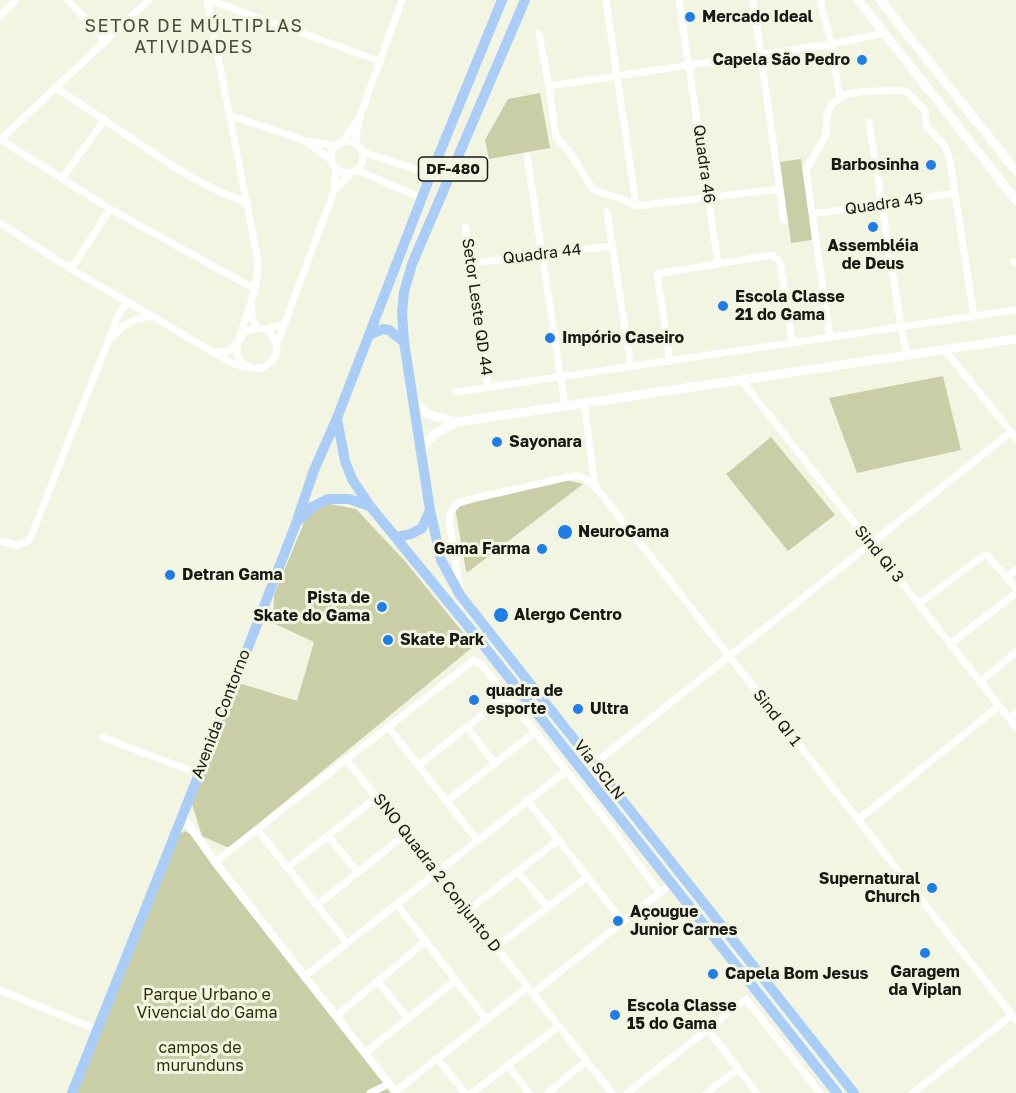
<!DOCTYPE html>
<html>
<head>
<meta charset="utf-8">
<style>
  body { margin:0 }
  canvas { display:block; background:#f3f5e3 }
</style>
</head>
<body>
<canvas width="1016" height="1093"></canvas>
<script>
const ctx = document.querySelector('canvas').getContext('2d');
ctx.lineJoin = 'round';
function fillPath(path, color) {
  ctx.fillStyle = color;
  ctx.fill(path, 'evenodd');
}
function shape(rows) {
  const path = new Path2D();
  for (const r of rows) {
    if (r.length === 3) {
      path.moveTo(r[0] + r[2], r[1]);
      path.arc(r[0], r[1], r[2], 0, 2 * Math.PI);
      continue;
    }
    path.moveTo(r[0], r[1]);
    for (let i = 2; i < r.length; i += 2) path.lineTo(r[i], r[i + 1]);
  }
  return path;
}
function stroke(path, color, width, dash) {
  ctx.strokeStyle = color;
  ctx.lineWidth = width;
  ctx.lineCap = dash ? 'butt' : 'round';
  ctx.setLineDash(dash || []);
  ctx.stroke(path);
}
function label(font, color, halo, rows, align = 'center') {
  ctx.font = font + ' "Golos Text",sans-serif';
  ctx.lineWidth = 6;
  ctx.setLineDash([]);
  ctx.textBaseline = 'middle';
  ctx.strokeStyle = halo;
  ctx.fillStyle = color;
  for (const [text, x, y, turn = 0] of rows) {
    ctx.save();
    ctx.translate(x, y);
    ctx.rotate((+turn || 0) * Math.PI / 180);
    ctx.textAlign = isNaN(turn) ? turn : align;
    if (halo) ctx.strokeText(text, 0, 0);
    ctx.fillText(text, 0, 0);
    ctx.restore();
  }
}
fillPath(shape([
  [540,93,550,148,489,159,485,140,508,99],
  [801,159,812,240,791,243,780,162],
  [943,376,961,450,857,473,829,398],
  [771,437,835,515,788,551,726,474],
  [566,480,583,484,468,572,466,571,455,508,504,493],
  [325,503,356,509,404,560,474,646,229,848,202,836,192,804,239,683,297,701,314,642,273,623,274,595,306,518],
  [185,831,190,834,216,870,392,1093,76,1093,179,835]
]), '#c9cea7');
stroke(shape([
  [68,0,105,41],
  [207,0,257,256,258,268,255,289,240,335],
  [209,0,380,61],
  [606,0,636,206],
  [679,0,718,263],
  [753,0,784,220],
  [820,0,831,44,840,98],
  [0,16,16,0],
  [539,34,549,86,831,44,885,33],
  [549,86,556,137,571,154,592,188,598,192,622,199,636,206,780,189],
  [55,87,176,168,204,184,248,204],
  [229,115,306,141,335,146],
  [869,122,901,327,907,355],
  [0,139,110,209,255,289],
  [0,140,149,0],
  [343,141,357,121],
  [347,157,16],
  [308,143,331,160],
  [357,144,356,136,361,113,402,0],
  [362,152,431,174],
  [527,156,565,406],
  [356,170,422,198],
  [62,179,105,119],
  [334,191,352,172],
  [607,212,631,367],
  [813,214,955,193],
  [0,223,71,269,232,363,244,367,256,368,262,368,272,361,276,354,277,346,271,333,265,329,258,328,245,331,237,343,237,353,241,362,250,367],
  [465,227,472,263,488,387],
  [1014,262,1016,262],
  [472,263,612,246],
  [71,269,110,209],
  [251,305,252,318,258,328],
  [265,329,284,325],
  [112,337,122,327,134,320,151,316],
  [830,338,806,170,826,135,827,115,831,105,844,95,858,92,899,90,907,92,925,111,927,127,945,146,950,161,974,317],
  [277,344,334,191,336,168],
  [945,350,1016,438],
  [215,352,227,352,237,343],
  [670,361,657,274,772,255,780,262,792,343],
  [742,381,1016,727],
  [456,392,1016,310],
  [584,403,595,486,1016,1020],
  [0,541,17,545,27,542,31,537,118,316,123,308,129,303],
  [1007,577,1016,570],
  [460,590,449,520,452,510,459,502,572,476,581,476,595,486],
  [919,604,984,555,988,556,1016,588],
  [950,644,1016,593],
  [980,682,1016,652],
  [1009,718,1016,713],
  [467,727,495,764],
  [389,728,477,840],
  [102,737,199,774],
  [346,759,612,1093],
  [594,764,1011,432],
  [419,765,506,696],
  [527,800,623,922],
  [447,801,535,732],
  [858,820,999,706],
  [257,829,347,943],
  [328,836,358,873],
  [215,862,474,660,481,664,605,819,660,893],
  [287,868,377,797],
  [518,872,548,908],
  [317,905,406,834],
  [397,905,486,1019],
  [467,911,558,840],
  [496,947,587,877],
  [304,977,566,771],
  [378,981,408,1019],
  [0,990,97,1030],
  [533,993,672,883],
  [336,1016,426,941],
  [708,1030,757,1093],
  [365,1053,456,980],
  [437,1058,465,1093],
  [508,1065,529,1093],
  [395,1092,528,987],
  [370,1093,389,1084],
  [472,1093,559,1026],
  [548,1093,586,1061],
  [627,1093,746,999,820,1093],
  [706,1093,738,1069],
  [913,1093,1012,1015]
]), '#fff', 7);
stroke(shape([
  [182,815,215,862,396,1093]
]), '#fff', 8);
stroke(shape([
  [858,0,1016,200],
  [880,0,1016,171],
  [413,399,419,407,429,415,457,422],
  [421,454,424,445,435,433,457,422,1016,339]
]), '#fff', 9);
stroke(shape([
  [525,0,412,264,404,292,402,313,404,342,430,510,441,560,460,595,854,1093],
  [369,335,383,329,389,330,404,342],
  [337,419,345,461,352,479,370,506,480,641,837,1093],
  [298,521,312,507,328,499,349,499,369,506],
  [397,537,411,534,422,528,429,512],
  [72,1093,199,774,295,526,314,470,337,418,431,174,502,0]
]), '#aacdf8', 10);
for (const [x, y, r, color] of [
  [690,17,6,"#1e7de6"],
  [862,60,6,"#1e7de6"],
  [931,165,6,"#1e7de6"],
  [873,227,6,"#1e7de6"],
  [723,306,6,"#1e7de6"],
  [550,338,6,"#1e7de6"],
  [497,442,6,"#1e7de6"],
  [565,532,8,"#1e7de6"],
  [542,549,6,"#1e7de6"],
  [170,575,6,"#1e7de6"],
  [382,607,6,"#1e7de6"],
  [501,615,8,"#1e7de6"],
  [388,640,6,"#1e7de6"],
  [474,700,6,"#1e7de6"],
  [578,709,6,"#1e7de6"],
  [932,888,6,"#1e7de6"],
  [618,921,6,"#1e7de6"],
  [925,953,6,"#1e7de6"],
  [713,974,6,"#1e7de6"],
  [615,1015,6,"#1e7de6"]
]) {
  const dot = new Path2D();
  dot.arc(x, y, r, 0, 2 * Math.PI);
  ctx.fillStyle = color;
  ctx.fill(dot);
  stroke(dot, '#f3f5e3', 2);
}
for (const [x, y, w] of [
  [453,169,69]
]) {
  const box = new Path2D();
  box.roundRect(x - w / 2, y - 12, w, 24, 4.5);
  ctx.fillStyle = '#f3f5e3';
  ctx.fill(box);
  stroke(box, '#181913', 1.5);
}
label('bold 15px', '#181913', null, [
  ["DF-480",453,169]
]);
label('bold 16px', '#181913', '#f3f5e3', [
  ["Mercado Ideal",702,17],
  ["Capela São Pedro",850,60,"right"],
  ["Barbosinha",919,165,"right"],
  ["Assembléia",873,246,"center"],
  ["de Deus",873,264,"center"],
  ["Escola Classe",735,297],
  ["21 do Gama",735,315],
  ["Impório Caseiro",562,338],
  ["Sayonara",509,442],
  ["NeuroGama",578,532],
  ["Gama Farma",530,549,"right"],
  ["Detran Gama",182,575],
  ["Pista de",370,598,"right"],
  ["Skate do Gama",370,616,"right"],
  ["Alergo Centro",514,615],
  ["Skate Park",400,640],
  ["quadra de",486,691],
  ["esporte",486,709],
  ["Ultra",590,709],
  ["Supernatural",920,879,"right"],
  ["Church",920,897,"right"],
  ["Açougue",630,912],
  ["Junior Carnes",630,930],
  ["Garagem",925,972,"center"],
  ["da Viplan",925,990,"center"],
  ["Capela Bom Jesus",725,974],
  ["Escola Classe",627,1006],
  ["15 do Gama",627,1024]
], 'left');
label('16px', '#181913', '#f3f5e3', [
  ["Quadra 46",704,164,82],
  ["Quadra 45",884,204,-8],
  ["Quadra 44",542,254,-7],
  ["Setor Leste QD 44",477,307,82],
  ["Sind Qi 3",879,554,51],
  ["Avenida Contorno",221,714,-69],
  ["Sind QI 1",777,718,52],
  ["Via SCLN",599,770,52],
  ["SNO Quadra 2 Conjunto D",437,873,52]
]);
label('16px', '#2e3100', '#f3f5e3', [
  ["Parque Urbano e",207,995],
  ["Vivencial do Gama",207,1013],
  ["campos de",200,1048],
  ["murunduns",200,1066]
]);
ctx.letterSpacing = '1.5px';
label('18px', '#494b3c', '#f3f5e3', [
  ["SETOR DE MÚLTIPLAS",194,26],
  ["ATIVIDADES",194,47]
]);
ctx.letterSpacing = '0px';
</script>
</body>
</html>
